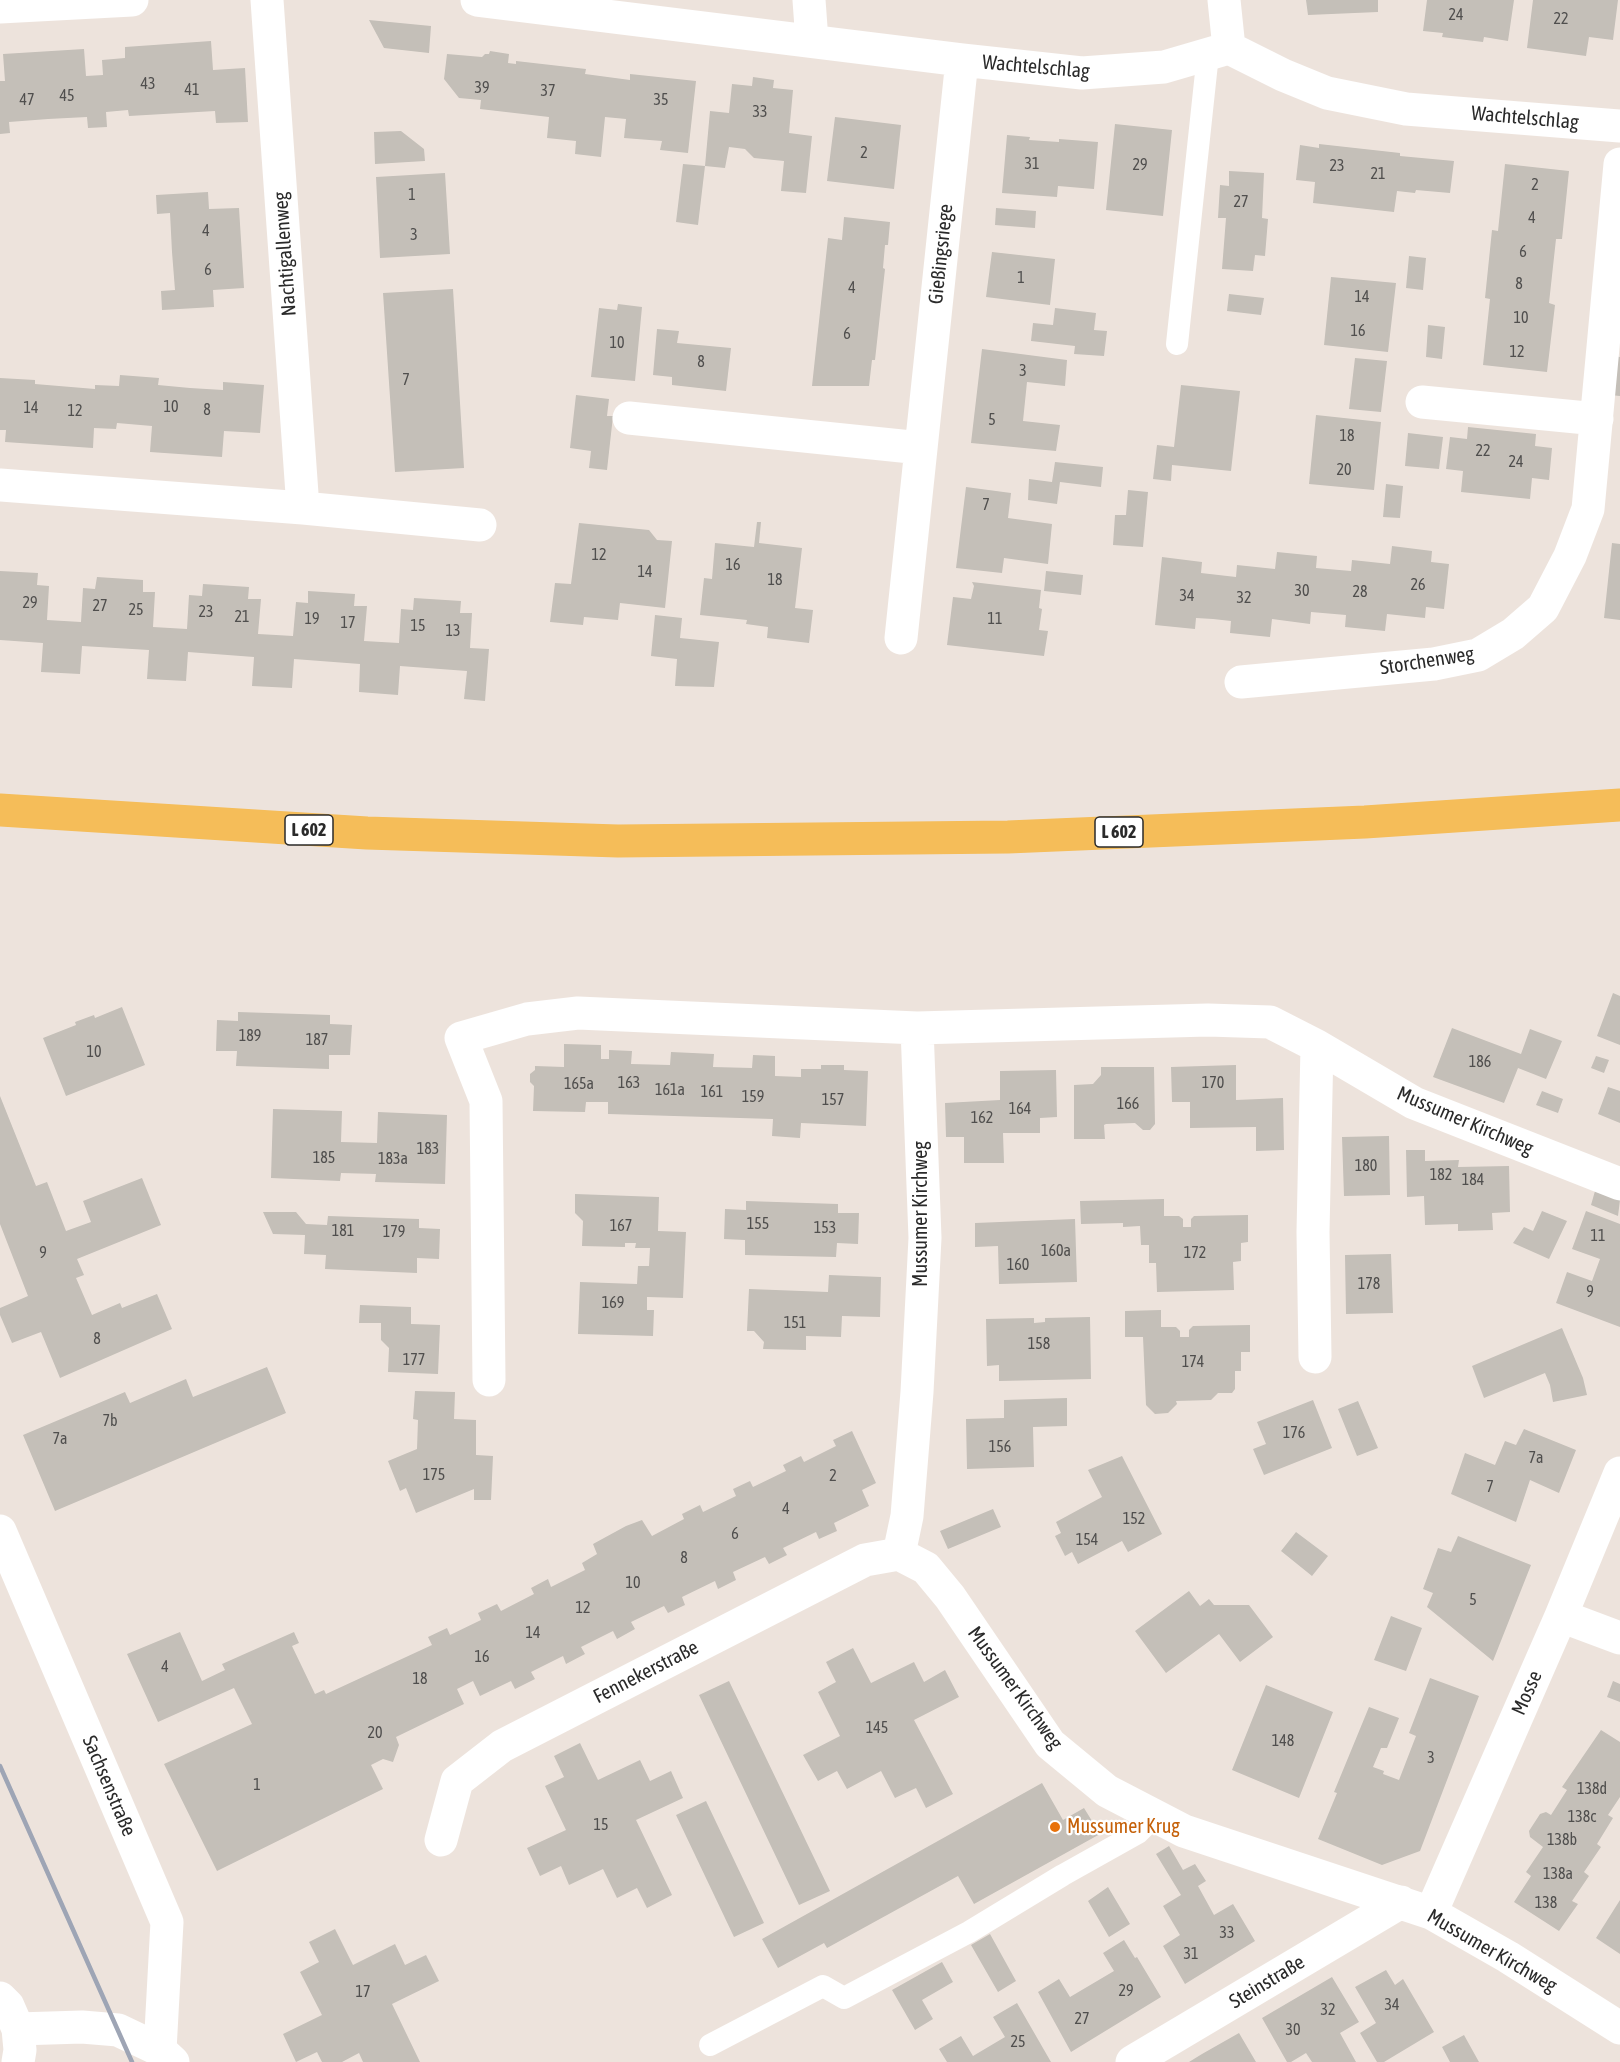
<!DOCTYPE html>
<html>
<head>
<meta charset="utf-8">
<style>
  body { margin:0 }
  canvas { display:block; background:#ede3dc }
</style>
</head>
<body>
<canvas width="1620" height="2062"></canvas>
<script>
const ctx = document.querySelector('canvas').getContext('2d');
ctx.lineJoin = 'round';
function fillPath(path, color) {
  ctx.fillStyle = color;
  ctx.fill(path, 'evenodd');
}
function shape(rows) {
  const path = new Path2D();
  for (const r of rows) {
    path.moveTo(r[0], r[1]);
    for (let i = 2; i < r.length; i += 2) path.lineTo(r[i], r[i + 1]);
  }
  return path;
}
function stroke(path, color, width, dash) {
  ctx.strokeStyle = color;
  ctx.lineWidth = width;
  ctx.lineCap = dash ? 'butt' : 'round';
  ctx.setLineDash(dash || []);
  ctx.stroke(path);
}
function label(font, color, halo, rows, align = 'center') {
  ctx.font = font + ' "Asap Condensed",sans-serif';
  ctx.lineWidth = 4.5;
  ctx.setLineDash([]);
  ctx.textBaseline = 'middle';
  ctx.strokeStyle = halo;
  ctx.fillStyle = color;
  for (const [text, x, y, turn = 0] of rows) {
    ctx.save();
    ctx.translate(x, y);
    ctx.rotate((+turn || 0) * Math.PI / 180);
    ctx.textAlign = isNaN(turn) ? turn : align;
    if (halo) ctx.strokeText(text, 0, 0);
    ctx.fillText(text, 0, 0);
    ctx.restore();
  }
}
fillPath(shape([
  [1306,0,1378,0,1378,12,1308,15],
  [1427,0,1514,0,1508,41,1484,37,1483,42,1442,37,1443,33,1423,31],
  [1533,0,1618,0,1613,40,1589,37,1586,56,1527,48],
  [369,20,431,26,429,53,384,48],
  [211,41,213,70,245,68,248,122,216,123,215,111,129,116,128,110,106,112,107,127,88,128,87,117,48,119,9,122,10,133,0,134,0,81,5,81,3,54,84,49,86,76,103,75,102,60,125,58,125,47],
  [490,51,509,54,508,63,516,64,516,61,586,69,585,74,630,80,630,74,696,81,688,153,660,150,662,141,624,138,626,119,605,117,601,157,575,154,576,141,547,138,549,117,480,109,481,100,459,98,444,79,447,54,482,57,485,54,489,54],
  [753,77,774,80,773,88,793,90,789,133,812,136,806,193,781,191,784,161,754,158,745,149,729,147,725,168,705,166,710,111,729,113,732,84,752,86],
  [835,117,901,125,894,189,827,181],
  [1115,124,1172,130,1163,216,1106,210],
  [401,131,424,149,425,161,375,164,374,132],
  [1007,135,1030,137,1029,140,1059,142,1059,139,1098,142,1094,189,1058,186,1057,197,1002,193],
  [1319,144,1400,153,1400,156,1454,161,1450,193,1416,190,1415,193,1397,191,1394,212,1313,203,1315,182,1296,180,1300,145,1319,148],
  [683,164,705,166,698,225,676,222],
  [1505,164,1569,171,1562,239,1556,239,1549,303,1555,305,1547,372,1483,365,1490,299,1485,298,1492,230,1498,231],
  [1229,171,1264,173,1262,218,1268,219,1265,256,1255,255,1253,271,1222,269,1226,218,1218,218,1220,185,1229,186],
  [445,173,450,254,380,258,376,177],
  [208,192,209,209,239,208,244,288,213,290,214,307,162,310,161,291,175,290,172,252,170,213,157,214,156,195],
  [996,208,1036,211,1035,228,995,225],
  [844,217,890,222,888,245,885,245,883,268,885,269,875,360,872,360,869,386,812,386,828,238,842,240],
  [992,252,1055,259,1050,305,986,297],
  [1409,256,1426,258,1423,290,1406,288],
  [1331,277,1396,283,1388,352,1324,345],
  [453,289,464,468,395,472,383,293],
  [1229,294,1264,298,1261,315,1227,311],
  [618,304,642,307,635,381,591,377,599,308,617,310],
  [1055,308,1096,313,1094,330,1107,331,1104,356,1074,354,1075,346,1031,341,1033,323,1053,325],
  [1428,325,1445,327,1442,359,1426,357],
  [657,329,679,331,677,343,731,348,726,391,672,385,672,377,653,375],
  [982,349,1067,360,1065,386,1027,382,1023,421,1060,425,1056,451,971,443],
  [1614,356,1620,357,1620,396,1610,395],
  [1355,358,1387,361,1381,412,1349,409],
  [120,375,159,378,158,385,190,388,223,390,223,382,264,385,260,433,224,431,222,457,150,452,152,426,117,423,116,429,94,428,93,448,5,442,6,430,0,430,0,378,35,380,35,384,95,389,95,385,119,386],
  [1181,385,1240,391,1231,471,1172,465,1171,481,1153,479,1157,445,1174,447],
  [576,395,609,399,607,416,613,416,607,470,589,468,591,451,570,448],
  [1316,415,1381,422,1374,490,1309,484],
  [1468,427,1536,434,1535,446,1552,448,1549,480,1532,478,1530,499,1461,492,1463,471,1446,469,1450,437,1467,439],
  [1408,433,1443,437,1439,469,1405,466],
  [1055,462,1103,467,1101,487,1060,482,1057,504,1028,500,1029,479,1052,482],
  [1386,484,1403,486,1400,518,1383,517],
  [966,487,1011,493,1008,518,1052,524,1048,564,1004,558,1002,573,956,568],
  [1128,490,1148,492,1143,547,1113,545,1115,515,1126,515],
  [757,522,761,522,759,543,802,548,795,608,813,610,809,643,767,638,768,627,746,624,747,620,700,615,704,578,712,579,715,543,754,547],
  [579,523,649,530,657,540,672,541,665,608,620,603,618,620,584,617,583,625,550,622,555,583,571,584],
  [1612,543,1620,544,1620,620,1604,618],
  [1392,546,1432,551,1431,562,1449,564,1444,609,1426,607,1425,618,1387,614,1385,631,1345,627,1346,615,1311,612,1310,624,1272,619,1270,637,1230,633,1231,621,1213,619,1196,618,1195,629,1155,625,1162,557,1202,562,1201,573,1236,577,1237,565,1275,569,1277,552,1317,556,1316,568,1351,571,1352,560,1390,564],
  [0,571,38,573,37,585,49,586,47,620,81,622,83,588,95,589,97,577,143,580,143,592,155,592,153,627,187,629,189,595,202,596,203,584,249,587,248,599,261,599,258,634,276,635,293,636,296,602,308,603,308,591,355,594,354,606,367,606,364,641,399,643,401,609,413,610,414,598,461,601,460,613,472,613,470,648,489,649,485,701,464,699,467,671,400,666,398,695,359,692,360,664,294,659,292,688,252,686,254,657,188,652,186,681,147,679,149,650,82,646,80,674,41,672,43,643,0,640],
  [1046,571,1083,575,1081,595,1044,591],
  [972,582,1041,590,1039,608,1042,609,1039,630,1048,631,1044,656,947,645,953,597,971,599,974,586],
  [655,615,682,618,680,638,719,642,714,687,675,686,677,659,651,656],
  [1613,993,1620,996,1620,1045,1597,1036],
  [122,1007,145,1065,66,1096,43,1038,76,1025,75,1022,94,1015,95,1018],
  [238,1012,330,1015,330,1024,352,1025,350,1055,329,1055,329,1069,236,1066,237,1051,216,1051,217,1020,238,1021],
  [1452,1028,1521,1054,1530,1029,1562,1041,1546,1079,1518,1068,1504,1103,1433,1077],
  [564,1044,601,1045,601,1059,609,1059,609,1050,632,1051,631,1064,670,1065,671,1052,714,1054,713,1067,752,1068,753,1055,775,1056,775,1076,801,1077,801,1069,821,1069,821,1065,844,1065,844,1070,868,1071,866,1126,801,1123,800,1138,772,1136,773,1119,608,1114,608,1102,586,1102,585,1112,533,1111,534,1086,530,1082,530,1074,535,1070,535,1066,564,1067],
  [1596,1056,1609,1060,1604,1073,1591,1068],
  [1236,1065,1236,1100,1283,1098,1284,1150,1256,1151,1256,1127,1190,1128,1190,1102,1172,1102,1171,1067],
  [1101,1067,1154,1067,1155,1124,1150,1130,1143,1130,1135,1123,1106,1124,1104,1125,1105,1139,1074,1139,1074,1085,1093,1084,1101,1075],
  [1056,1070,1057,1117,1040,1118,1040,1133,1003,1133,1004,1163,964,1163,964,1137,946,1137,945,1103,1000,1100,1000,1071],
  [1608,1087,1620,1091,1620,1123,1598,1114],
  [1542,1091,1563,1099,1558,1113,1536,1105],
  [0,1096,36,1186,47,1182,66,1231,91,1222,83,1201,142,1178,161,1225,77,1259,84,1275,76,1278,92,1315,120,1303,122,1308,157,1294,172,1329,60,1378,41,1332,12,1343,0,1315,0,1308,28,1296,0,1224],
  [273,1109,342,1111,341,1142,377,1143,378,1112,447,1115,445,1184,375,1182,376,1174,341,1173,340,1181,271,1178],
  [1389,1136,1390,1195,1344,1196,1342,1137],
  [1406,1150,1425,1150,1425,1161,1459,1160,1458,1167,1509,1166,1510,1212,1492,1213,1493,1230,1458,1231,1458,1224,1425,1225,1424,1196,1407,1197],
  [1595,1191,1620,1200,1618,1216,1591,1205],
  [575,1194,659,1197,658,1231,686,1232,683,1298,647,1297,647,1310,654,1310,653,1336,578,1334,580,1282,637,1284,638,1266,649,1266,650,1248,635,1248,636,1243,625,1243,625,1247,582,1246,583,1221,575,1213],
  [1164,1199,1164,1216,1179,1216,1183,1219,1183,1227,1191,1227,1191,1219,1194,1216,1248,1215,1248,1242,1241,1243,1241,1261,1233,1262,1234,1290,1157,1292,1156,1263,1149,1263,1149,1245,1141,1245,1140,1226,1123,1227,1123,1223,1081,1224,1080,1201],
  [746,1201,838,1204,838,1213,859,1213,858,1244,837,1243,836,1257,745,1255,745,1240,724,1239,725,1209,746,1210],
  [1542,1211,1567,1221,1549,1259,1513,1243,1524,1227,1533,1231],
  [1586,1211,1620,1224,1620,1327,1556,1303,1567,1272,1592,1281,1600,1259,1572,1249],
  [263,1212,296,1212,306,1224,327,1225,328,1216,419,1219,419,1228,440,1229,439,1259,417,1258,417,1273,325,1269,326,1255,304,1254,305,1235,273,1234],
  [1075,1219,1077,1282,999,1284,998,1246,975,1247,975,1223],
  [1391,1254,1393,1313,1346,1314,1345,1255],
  [829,1275,881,1277,880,1317,842,1316,841,1337,806,1336,806,1350,763,1349,764,1342,754,1331,747,1331,749,1289,828,1292],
  [360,1305,411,1307,411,1324,440,1325,438,1374,388,1372,389,1348,381,1340,381,1323,359,1323],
  [1161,1310,1161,1327,1176,1327,1180,1331,1180,1337,1189,1337,1189,1330,1193,1326,1250,1325,1250,1352,1241,1352,1241,1371,1235,1371,1235,1389,1232,1393,1218,1393,1211,1400,1176,1401,1177,1404,1168,1413,1155,1414,1146,1405,1143,1337,1125,1337,1125,1311],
  [1090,1317,1091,1379,999,1381,999,1365,987,1366,986,1319,1034,1318,1034,1323,1045,1322,1045,1318],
  [1562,1328,1583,1378,1587,1395,1553,1402,1550,1385,1545,1373,1484,1398,1472,1366],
  [267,1367,286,1413,55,1511,23,1435,125,1392,130,1403,186,1379,193,1397],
  [415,1391,455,1392,454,1419,476,1420,476,1455,493,1456,491,1500,474,1500,474,1489,416,1513,406,1488,400,1491,388,1461,417,1449,418,1420,413,1419],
  [1067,1398,1067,1426,1033,1427,1034,1467,967,1469,966,1419,1004,1418,1004,1400],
  [1313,1400,1332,1448,1264,1475,1253,1449,1266,1444,1257,1422],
  [1358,1401,1378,1448,1357,1456,1338,1409],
  [1524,1429,1576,1450,1559,1493,1530,1480,1516,1522,1451,1494,1465,1453,1495,1465,1505,1441,1516,1445],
  [852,1431,876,1483,862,1490,869,1506,834,1523,837,1531,819,1539,816,1532,783,1548,787,1555,769,1564,765,1557,733,1572,736,1580,718,1589,715,1581,682,1597,685,1605,668,1613,664,1606,631,1622,635,1629,617,1639,613,1631,581,1647,585,1654,566,1664,563,1656,531,1672,535,1679,515,1689,511,1681,480,1696,473,1681,457,1689,464,1704,396,1737,399,1745,393,1762,383,1759,371,1765,383,1789,217,1871,164,1764,252,1724,234,1688,158,1722,127,1654,180,1632,202,1681,225,1670,222,1664,294,1632,299,1643,292,1646,315,1694,324,1690,326,1694,432,1645,428,1637,447,1628,450,1635,481,1620,478,1613,497,1604,501,1611,534,1594,531,1588,548,1579,551,1587,585,1570,582,1563,597,1554,593,1544,626,1526,642,1520,652,1536,684,1519,682,1514,700,1505,703,1512,736,1496,733,1489,750,1481,753,1487,786,1471,783,1465,801,1456,804,1462,836,1446,833,1440],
  [1122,1456,1162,1534,1128,1552,1122,1541,1078,1564,1072,1552,1065,1556,1055,1536,1061,1533,1056,1522,1102,1497,1088,1470],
  [993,1509,1001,1527,948,1549,940,1531],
  [1296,1532,1328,1556,1312,1576,1281,1551],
  [1458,1536,1531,1565,1493,1661,1427,1607,1433,1593,1423,1589,1438,1548,1451,1552],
  [1189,1591,1200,1606,1209,1599,1214,1605,1249,1605,1273,1637,1240,1662,1219,1634,1166,1673,1135,1631],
  [1391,1616,1422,1628,1406,1671,1374,1660],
  [853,1648,871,1683,914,1662,924,1682,945,1670,959,1697,914,1720,953,1794,926,1808,916,1788,895,1798,881,1771,847,1789,837,1771,818,1781,803,1755,840,1736,818,1692,836,1682,826,1662],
  [1430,1678,1479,1696,1420,1851,1382,1865,1318,1839,1337,1793,1334,1792,1369,1707,1399,1718,1387,1748,1381,1748,1373,1767,1384,1771,1383,1774,1399,1780,1416,1736,1409,1733],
  [729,1681,830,1891,799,1905,699,1695],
  [1613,1681,1620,1684,1620,1702,1607,1697],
  [1266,1685,1333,1712,1299,1798,1232,1770],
  [1601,1730,1620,1742,1620,1797,1608,1815,1613,1818,1597,1844,1601,1847,1584,1872,1589,1876,1572,1901,1578,1904,1559,1931,1514,1902,1531,1876,1526,1872,1543,1847,1530,1837,1529,1831,1540,1814,1546,1812,1551,1815,1567,1790,1562,1787],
  [580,1743,598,1780,640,1760,650,1781,671,1771,683,1798,636,1820,672,1895,647,1908,637,1888,617,1898,603,1869,569,1885,561,1866,540,1876,527,1848,566,1830,545,1786,564,1777,554,1756],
  [1042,1783,1063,1820,1084,1808,1100,1834,974,1904,958,1876,827,1948,824,1943,778,1968,762,1939],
  [706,1801,764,1923,734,1937,676,1815],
  [1169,1846,1183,1870,1195,1864,1206,1881,1198,1886,1214,1915,1233,1904,1255,1941,1185,1984,1163,1946,1180,1935,1163,1906,1181,1895,1156,1854],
  [1108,1887,1130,1924,1109,1937,1088,1901],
  [1620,1900,1620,1954,1596,1938],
  [335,1929,353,1965,395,1944,405,1965,426,1955,439,1981,392,2004,420,2062,363,2062,359,2053,342,2062,322,2062,317,2052,296,2062,283,2034,322,2015,300,1972,319,1962,309,1942],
  [990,1934,1016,1981,998,1992,971,1945],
  [1124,1940,1135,1958,1137,1957,1161,1997,1071,2052,1038,1992,1059,1979,1070,1997,1114,1971,1103,1953],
  [942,1962,953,1982,922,2000,933,2019,915,2030,892,1990],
  [1386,1970,1395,1985,1403,1979,1434,2032,1384,2062,1377,2062,1360,2033,1376,2023,1355,1987],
  [1332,1977,1359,2022,1340,2033,1356,2062,1312,2062,1306,2053,1291,2062,1287,2062,1262,2018],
  [1017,2003,1051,2062,947,2062,939,2049,961,2036,973,2056,1005,2037,993,2017],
  [1239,2033,1256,2062,1189,2062,1202,2054],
  [1464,2035,1479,2062,1450,2062,1442,2047]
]), '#c4bfb8');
stroke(shape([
  [1177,344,1208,54],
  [710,2045,823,1986,844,1998,969,1932,1063,1875,1138,1833,1155,1816]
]), '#fff', 22);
stroke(shape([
  [267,0,303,508],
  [477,0,962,60,1082,73,1164,67,1229,48,1283,75,1327,93,1406,109,1620,126],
  [809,0,812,41],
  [1224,0,1229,48],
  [0,7,132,0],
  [1422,402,1597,419],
  [629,418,921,448],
  [0,485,303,508,480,525],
  [901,638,962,60],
  [1241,682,1434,664,1478,655,1513,634,1543,608,1570,556,1588,509,1620,164],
  [917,1028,1208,1020,1270,1022,1317,1046,1414,1103,1620,1184],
  [1315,1357,1313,1232,1317,1046],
  [489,1380,486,1101,461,1038,527,1019,578,1013,917,1028,925,1238,917,1392,907,1516,899,1554],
  [0,1531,167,1922,160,2050],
  [899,1554,926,1568,950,1597,1050,1744,1107,1791,1184,1831,1431,1913,1508,1957,1620,2028],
  [1561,1616,1620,1638],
  [441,1840,457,1781,502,1746,865,1560,899,1554],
  [1431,1913,1561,1616,1620,1473],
  [1132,2062,1401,1902]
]), '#fff', 33);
stroke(shape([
  [0,1998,8,2006,18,2029,20,2050,18,2062],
  [18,2029,82,2027,118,2030,160,2050,173,2062]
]), '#fff', 33);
stroke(shape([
  [0,810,367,833,618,841,1008,837,1365,822,1620,805]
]), '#f5bd59', 33);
stroke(shape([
  [0,1766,132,2062]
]), '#9ea5b5', 4.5);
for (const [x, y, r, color] of [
  [1055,1827,6,"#e8710a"]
]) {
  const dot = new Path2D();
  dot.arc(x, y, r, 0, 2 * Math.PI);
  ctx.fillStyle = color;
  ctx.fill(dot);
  stroke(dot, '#fff', 2);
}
label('16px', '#504f4e', null, [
  ["24",1456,15],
  ["22",1561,19],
  ["43",148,84],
  ["39",482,88],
  ["41",192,90],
  ["37",548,91],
  ["45",67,96],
  ["47",27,100],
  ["35",661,100],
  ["33",760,112],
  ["2",864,153],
  ["31",1032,164],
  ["29",1140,165],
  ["23",1337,166],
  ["21",1378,174],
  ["2",1535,185],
  ["1",412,195],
  ["27",1241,202],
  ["4",1532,218],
  ["4",206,231],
  ["3",414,235],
  ["6",1523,252],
  ["6",208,270],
  ["1",1021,278],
  ["8",1519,284],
  ["4",852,288],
  ["14",1362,297],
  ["10",1521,318],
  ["16",1358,331],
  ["6",847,334],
  ["10",617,343],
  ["12",1517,352],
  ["8",701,362],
  ["3",1023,371],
  ["7",406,380],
  ["10",171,407],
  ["14",31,408],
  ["8",207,410],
  ["12",75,411],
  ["5",992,420],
  ["18",1347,436],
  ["22",1483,451],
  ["24",1516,462],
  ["20",1344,470],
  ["7",986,505],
  ["12",599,555],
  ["16",733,565],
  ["14",645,572],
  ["18",775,580],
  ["26",1418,585],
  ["30",1302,591],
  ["28",1360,592],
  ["34",1187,596],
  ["32",1244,598],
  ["29",30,603],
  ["27",100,606],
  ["25",136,610],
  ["23",206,612],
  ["21",242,617],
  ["19",312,619],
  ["11",995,619],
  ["17",348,623],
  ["15",418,626],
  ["13",453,631],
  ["189",250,1036],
  ["187",317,1040],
  ["10",94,1052],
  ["186",1480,1062],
  ["163",629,1083],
  ["170",1213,1083],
  ["165a",579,1084],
  ["161a",670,1090],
  ["161",712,1092],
  ["159",753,1097],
  ["157",833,1100],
  ["166",1128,1104],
  ["164",1020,1109],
  ["162",982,1118],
  ["183",428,1149],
  ["185",324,1158],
  ["183a",393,1159],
  ["180",1366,1166],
  ["182",1441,1175],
  ["184",1473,1180],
  ["155",758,1224],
  ["167",621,1226],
  ["153",825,1228],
  ["181",343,1231],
  ["179",394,1232],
  ["11",1598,1236],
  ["160a",1056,1251],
  ["9",43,1253],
  ["172",1195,1253],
  ["160",1018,1265],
  ["178",1369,1284],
  ["9",1590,1292],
  ["169",613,1303],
  ["151",795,1323],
  ["8",97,1339],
  ["158",1039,1344],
  ["177",414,1360],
  ["174",1193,1362],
  ["7b",110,1421],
  ["176",1294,1433],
  ["7a",60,1439],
  ["156",1000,1447],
  ["7a",1536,1458],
  ["175",434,1475],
  ["2",833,1476],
  ["7",1490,1487],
  ["4",786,1509],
  ["152",1134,1519],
  ["6",735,1534],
  ["154",1087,1540],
  ["8",684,1558],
  ["10",633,1583],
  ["5",1473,1600],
  ["12",583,1608],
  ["14",533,1633],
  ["16",482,1657],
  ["4",165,1667],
  ["18",420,1679],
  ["145",877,1728],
  ["20",375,1733],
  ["148",1283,1741],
  ["3",1431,1758],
  ["1",257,1785],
  ["138d",1592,1789],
  ["138c",1582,1817],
  ["15",601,1825],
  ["138b",1562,1840],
  ["138a",1558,1874],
  ["138",1546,1903],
  ["33",1227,1933],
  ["31",1191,1954],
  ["29",1126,1991],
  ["17",363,1992],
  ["34",1392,2005],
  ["32",1328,2010],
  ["27",1082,2019],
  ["30",1293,2030],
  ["25",1018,2042]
]);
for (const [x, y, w] of [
  [309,830,48],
  [1119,832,48]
]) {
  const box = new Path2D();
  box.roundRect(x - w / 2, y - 15, w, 30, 4.5);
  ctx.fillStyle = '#fff';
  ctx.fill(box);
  stroke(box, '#2a2a2a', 1.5);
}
label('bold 18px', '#2a2a2a', null, [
  ["L 602",309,830],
  ["L 602",1119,832]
]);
label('20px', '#2a2a2a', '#fff', [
  ["Wachtelschlag",1036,67,5],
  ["Wachtelschlag",1525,118,5],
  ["Nachtigallenweg",285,254,-94],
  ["Gießingsriege",941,254,-84],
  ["Storchenweg",1427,661,-9],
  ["Mussumer Kirchweg",1465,1121,23],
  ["Mussumer Kirchweg",921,1214,-90],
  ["Fennekerstraße",646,1672,-27],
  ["Mussumer Kirchweg",1015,1688,54],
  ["Mosse",1527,1693,-66],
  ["Sachsenstraße",109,1786,67],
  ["Mussumer Kirchweg",1492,1951,30],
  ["Steinstraße",1267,1982,-31]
]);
label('20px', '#c56008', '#fff', [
  ["Mussumer Krug",1067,1827]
], 'left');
</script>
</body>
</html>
